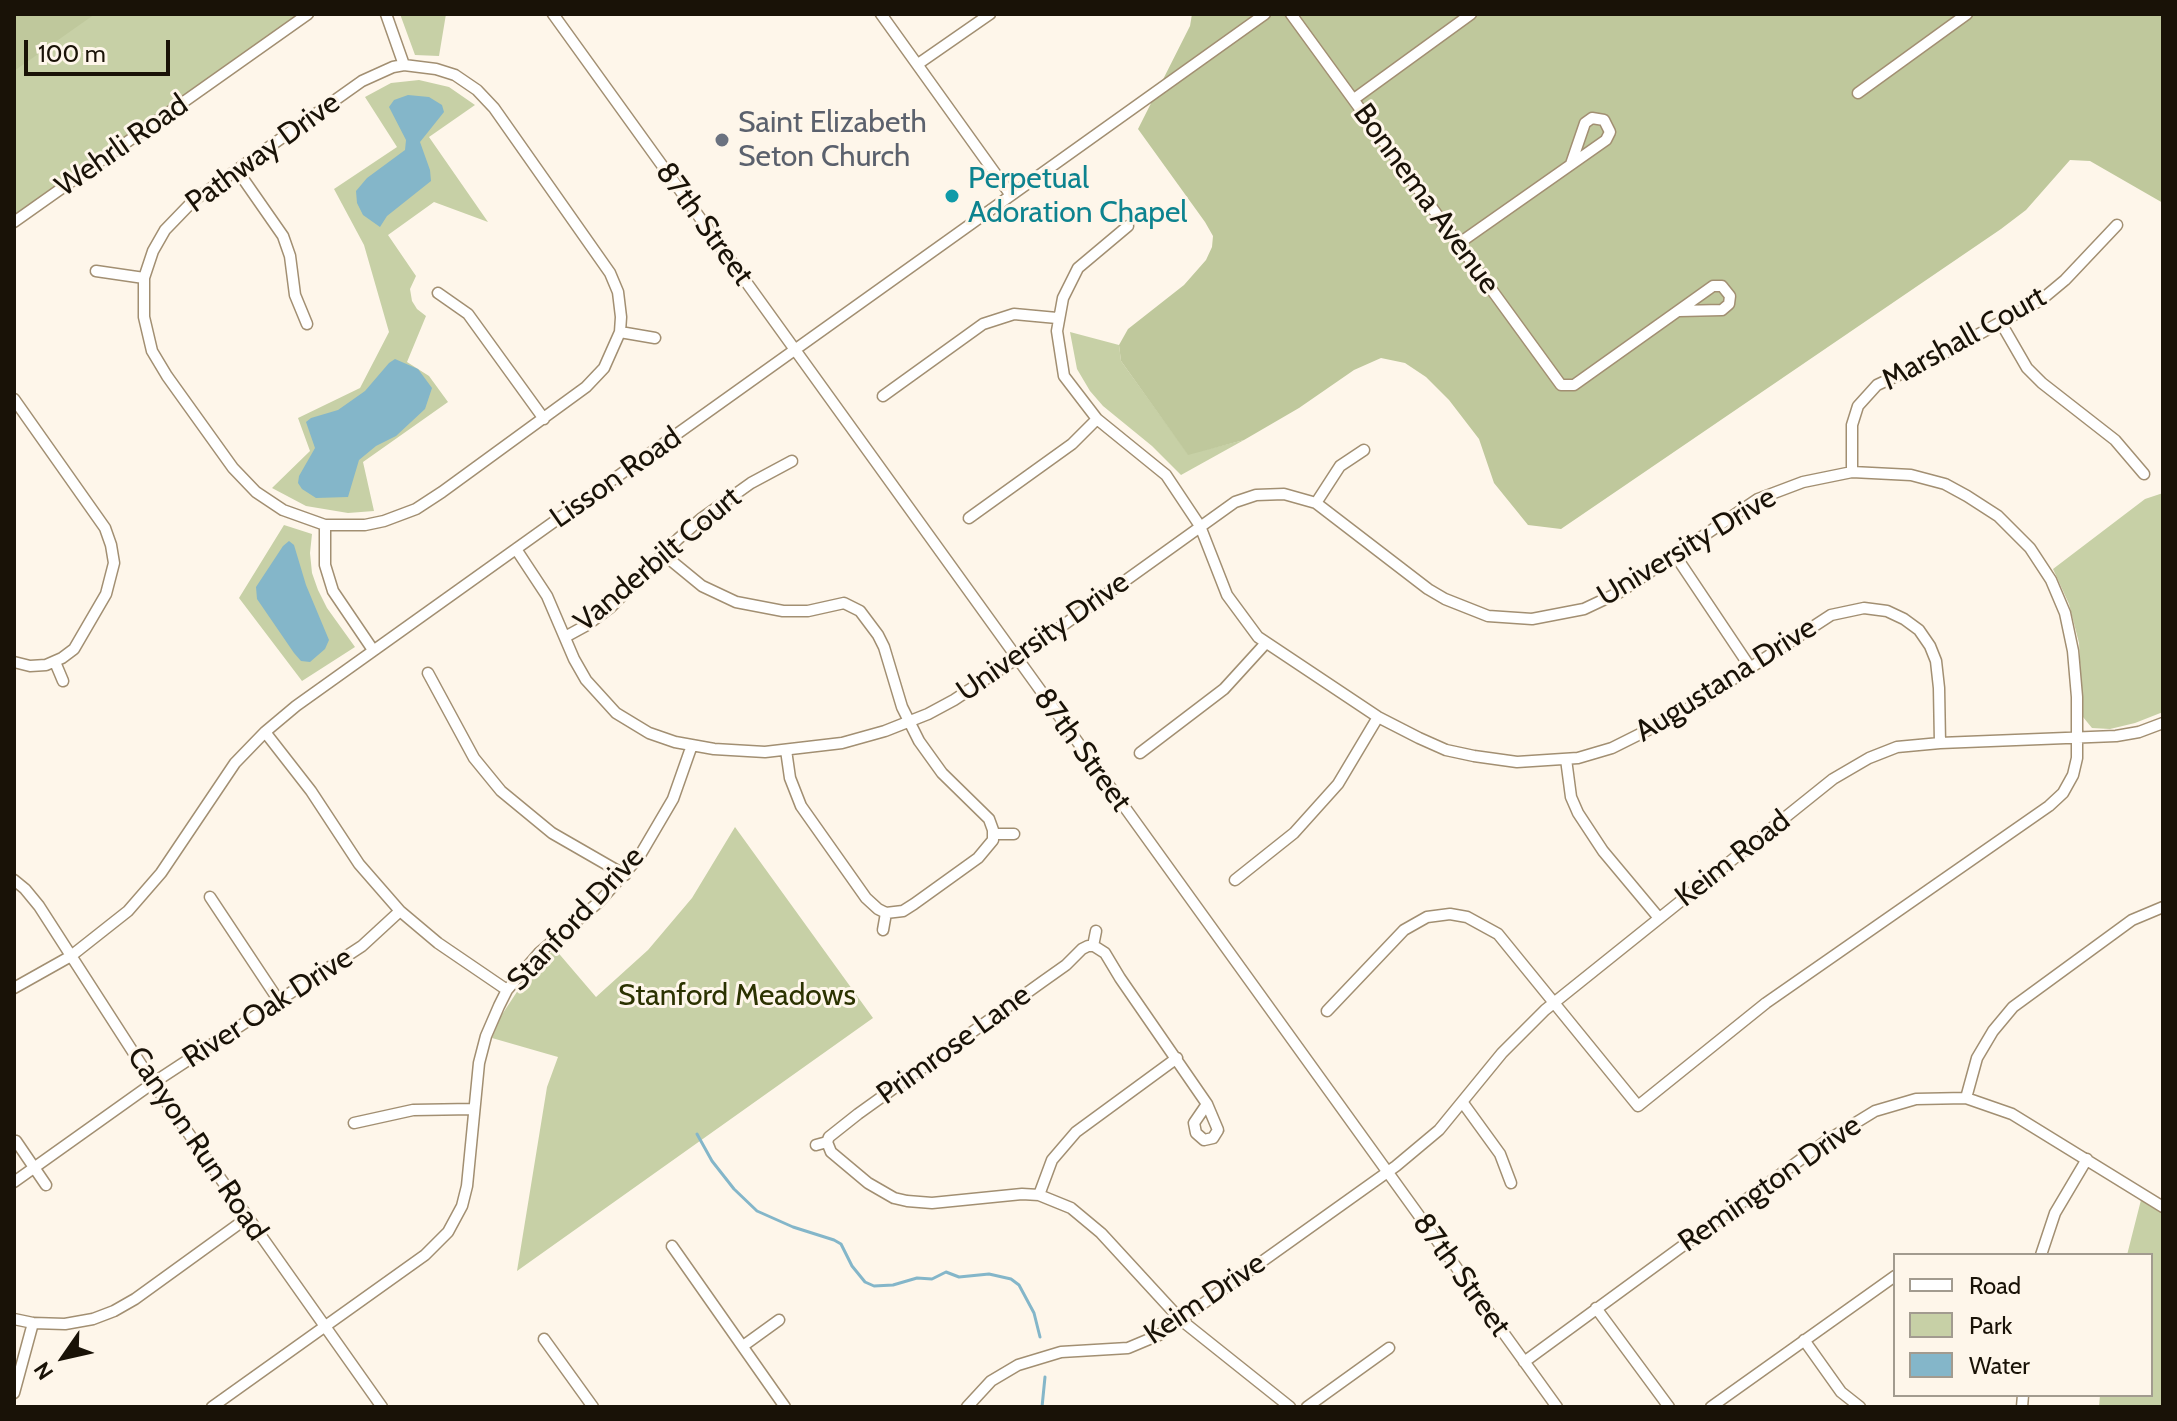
<!DOCTYPE html>
<html>
<head>
<meta charset="utf-8">
<style>
  body { margin:0 }
  #map { position:relative; width:2177px; height:1421px; overflow:hidden; background:#fef6ea; font-family:Cabin,sans-serif }
  canvas { display:block }
  .frame { position:absolute; inset:0; border:16px solid #191207; pointer-events:none }
  .legend { position:absolute; left:1893px; top:1253px; width:260px; height:144px; box-sizing:border-box; background:#fef6ea; border:2px solid #a29b8f; margin:0; padding:10px 14px; list-style:none; font-size:24px; color:#191207 }
  .legend li { display:flex; align-items:center; gap:16px; height:40px }
  .legend b { width:40px; border:2px solid #a29b8f }
  .north { position:absolute; left:24px; top:1317px; width:80px; height:80px; -webkit-text-stroke:6px #fef6ea; paint-order:stroke; rotate:236deg; font-size:22px; font-weight:700; line-height:32px; text-align:center; color:#191207 }
  .north::after { content:''; display:block; margin:auto; width:28px; height:36px; background:#191207; clip-path:polygon(50% 0,100% 100%,50% 72%,0 100%) }
  .scale { position:absolute; left:24px; top:40px; width:146px; height:36px; box-sizing:border-box; border:4px solid #191207; border-top:0; padding-left:10px; font-size:24px; line-height:28px; white-space:nowrap; color:#191207; -webkit-text-stroke:6px #fef6ea; paint-order:stroke }
</style>
</head>
<body>
<div id="map">
<canvas width="2177" height="1421"></canvas>
<div class="frame"></div>
<ul class="legend">
<li><b style="height:10px;background:#fff"></b>Road</li>
<li><b style="height:22px;background:#c7d0a6"></b>Park</li>
<li><b style="height:22px;background:#84b6c9"></b>Water</li>
</ul>
<div class="north">N</div>
<div class="scale">100 m</div>
</div>
<script>
const ctx = document.querySelector('canvas').getContext('2d');
ctx.lineJoin = 'round';
function fillPath(path, color) {
  ctx.fillStyle = color;
  ctx.fill(path, 'evenodd');
}
function shape(rows) {
  const path = new Path2D();
  for (const r of rows) {
    path.moveTo(r[0], r[1]);
    for (let i = 2; i < r.length; i += 2) path.lineTo(r[i], r[i + 1]);
  }
  return path;
}
function stroke(path, color, width, dash) {
  ctx.strokeStyle = color;
  ctx.lineWidth = width;
  ctx.lineCap = dash ? 'butt' : 'round';
  ctx.setLineDash(dash || []);
  ctx.stroke(path);
}
function label(font, color, halo, rows, align = 'center') {
  ctx.font = font + ' Cabin,sans-serif';
  ctx.lineWidth = 6;
  ctx.setLineDash([]);
  ctx.textBaseline = 'middle';
  ctx.strokeStyle = halo;
  ctx.fillStyle = color;
  for (const [text, x, y, turn = 0] of rows) {
    ctx.save();
    ctx.translate(x, y);
    ctx.rotate((+turn || 0) * Math.PI / 180);
    ctx.textAlign = isNaN(turn) ? turn : align;
    if (halo) ctx.strokeText(text, 0, 0);
    ctx.fillText(text, 0, 0);
    ctx.restore();
  }
}
fillPath(shape([
  [14,14,308,14,14,222],
  [400,14,446,14,439,56,415,55],
  [419,80,449,87,475,105,429,137,488,222,434,202,388,235,416,276,410,289,412,301,417,309,426,316,407,362,429,376,448,402,363,462,374,511,348,513,306,506,272,488,310,451,298,418,360,388,389,332,364,245,334,189,397,147,365,97,391,83],
  [1070,332,1119,345,1121,361,1188,454,1244,440,1181,475,1152,446,1103,406,1090,391,1077,369],
  [2163,493,2163,712,2135,723,2110,729,2092,728,2083,717,2079,643,2069,604,2053,569,2145,499],
  [284,525,312,534,310,553,312,573,318,590,327,608,355,647,302,681,239,598],
  [735,827,873,1018,517,1271,547,1087,558,1057,492,1038,501,1016,532,969,555,949,596,997,648,950,692,898],
  [2141,1200,2163,1214,2163,1407,2099,1407,2100,1395,2151,1395,2151,1255,2127,1255]
]), '#c7d0a6');
fillPath(shape([
  [14,14,95,14,14,71],
  [1192,14,2163,14,2163,203,2090,161,2070,160,2026,210,2001,229,1561,529,1528,525,1494,483,1479,439,1449,400,1426,377,1405,363,1381,358,1354,370,1299,408,1244,440,1188,455,1121,361,1119,345,1128,329,1184,285,1206,260,1212,247,1213,236,1205,222,1138,129,1190,26]
]), '#bfc89c');
fillPath(shape([
  [408,95,429,97,442,105,444,112,420,142,430,170,431,181,387,216,380,227,363,215,357,203,356,191,367,178,405,150,406,140,389,107,394,100],
  [395,359,418,369,432,388,425,409,396,436,376,446,359,460,348,497,316,498,302,489,298,483,299,476,315,448,306,422,311,418,338,410,365,391,389,363],
  [289,541,294,545,306,585,329,640,325,649,310,662,301,661,294,653,257,599,256,587,283,546]
]), '#84b6c9');
stroke(shape([
  [697,1134,712,1161,734,1189,757,1211,793,1227,834,1240,841,1244,852,1266,865,1282,874,1286,893,1285,917,1278,932,1279,946,1272,959,1277,989,1274,1011,1279,1019,1285,1034,1313,1040,1337],
  [1042,1407,1045,1377]
]), '#84b6c9', 3);
const minor = shape([
  [386,14,404,65,436,69,455,75,477,90,494,108,610,273,618,292,621,317,620,332,604,368,586,387,442,492,416,509,384,521,365,525,325,525,283,510,256,492,233,468,167,376,152,351,144,317,144,278,153,251,165,230,193,201,362,81,393,67,404,65],
  [553,14,1557,1407],
  [881,14,1010,194],
  [1291,14,1561,385,1574,385,1713,286,1722,286,1730,296,1729,304,1722,310,1679,311],
  [918,64,990,14],
  [1858,93,1967,14],
  [1354,99,1471,14],
  [237,170,283,236,290,256,295,295,307,324],
  [14,222,308,14],
  [1128,226,1078,268,1063,298,1057,331,1064,376,1097,419,1166,475,1200,526,1227,595,1258,637,1378,717,1419,738,1446,750,1474,756,1517,762,1578,758,1612,748,1678,715,1831,615,1864,608,1887,611,1904,619,1919,630,1930,646,1936,661,1939,688,1940,743],
  [1458,244,1606,140,1610,132,1604,120,1592,118,1585,123,1571,164],
  [96,271,144,278],
  [438,293,468,314,544,419],
  [2001,323,2027,368,2042,383,2115,440,2144,474],
  [620,332,655,338],
  [883,396,983,324,1014,314,1057,318],
  [14,399,105,528,111,545,114,563,106,594,74,649,62,658,46,665,30,666,14,662],
  [1852,472,1852,425,1858,406,1877,385,1941,355,2041,300,2065,280,2117,225],
  [1316,503,1340,466,1364,450],
  [969,518,1072,444,1097,419],
  [325,525,325,565,333,591,373,650],
  [516,549,547,596,574,659,586,680,616,713,649,733,675,742,714,749,765,752,842,743,885,731,928,714,954,700,1016,659,1235,502,1256,495,1284,494,1316,503,1428,589,1445,599,1488,616,1532,619,1584,609,1620,592,1758,499,1803,482,1852,472,1911,475,1945,484,1967,496,1998,516,2030,548,2051,580,2065,613,2073,651,2077,697,2077,758,2073,775,2063,793,2049,806,1766,1003,1638,1106,1498,934,1467,917,1450,914,1427,917,1404,930,1327,1011],
  [663,554,702,586,736,602,783,611,808,611,844,603,860,611,878,635,884,647,902,707,919,741,942,773,989,819,993,830,993,840,978,858,914,904,903,911,886,913,878,909,866,898,801,806,790,778,786,750],
  [1675,555,1750,667],
  [565,637,587,625,611,607,678,539,702,518,751,483,792,461],
  [55,662,63,681],
  [428,673,474,758,501,791,552,833,625,875],
  [265,732,311,791,359,864,400,911,438,943,507,990],
  [1140,753,1224,689,1265,644],
  [1566,759,1571,797,1578,813,1603,851,1659,918],
  [994,834,1014,834],
  [14,880,25,889,39,906,153,1083,382,1407],
  [1235,880,1294,833,1338,784,1378,717],
  [210,897,279,1001],
  [883,930,886,913],
  [1093,946,1096,931],
  [14,988,71,956,128,911,161,873,235,763,265,732,296,706,1265,14],
  [1966,1098,1977,1058,1993,1031,2013,1007,2132,920,2163,907],
  [1463,1103,1500,1154,1511,1183],
  [354,1123,413,1110,473,1109],
  [16,1141,46,1185],
  [827,1142,831,1152,868,1183,894,1198,907,1201,932,1203,1022,1194,1039,1195,1071,1208,1101,1233,1181,1320,1290,1407],
  [816,1145,827,1142,829,1137,858,1114,1042,982,1066,965,1082,949,1088,946,1094,946,1105,953,1120,978,1207,1104,1194,1123,1196,1133,1204,1140,1213,1138,1218,1130,1207,1104],
  [14,1182,153,1083,362,946,400,911],
  [1039,1195,1052,1160,1076,1132,1177,1058],
  [672,1246,785,1407],
  [2041,1255,2055,1213,2087,1159],
  [1596,1308,1669,1407],
  [14,1319,33,1323,65,1324,93,1319,114,1311,135,1299,247,1218],
  [544,1339,593,1407],
  [1804,1340,1841,1392,1860,1407],
  [743,1346,779,1320],
  [1524,1362,1826,1141,1875,1111,1916,1099,1966,1098,2012,1114,2163,1207],
  [14,1393,33,1323],
  [212,1407,425,1255,448,1232,462,1206,467,1186,479,1063,486,1036,499,1006,507,990,539,953,600,901,639,857,673,799,692,745],
  [967,1407,991,1381,1018,1365,1061,1352,1128,1348,1159,1335,1396,1166,1439,1130,1502,1053,1545,1010,1833,779,1869,758,1897,747,1940,743,2116,736,2139,732,2163,723],
  [1307,1407,1389,1348],
  [1711,1407,1895,1276],
  [2022,1407,2023,1395]
]);
stroke(minor, '#a28f72', 13);
stroke(minor, '#fff', 10);
for (const [x, y, r, color] of [
  [722,140,8,"#6b7280"],
  [952,196,8,"#0f9aa8"]
]) {
  const dot = new Path2D();
  dot.arc(x, y, r, 0, 2 * Math.PI);
  ctx.fillStyle = color;
  ctx.fill(dot);
  stroke(dot, '#fef6ea', 3);
}
label('30px', '#5b616d', '#fef6ea', [
  ["Saint Elizabeth",738,123],
  ["Seton Church",738,157]
], 'left');
label('30px', '#191207', '#fef6ea', [
  ["Wehrli Road",122,146,-35],
  ["Pathway Drive",263,153,-36],
  ["Bonnema Avenue",1426,199,54],
  ["87th Street",704,224,54],
  ["Marshall Court",1964,339,-29],
  ["Lisson Road",616,478,-35],
  ["University Drive",1687,547,-31],
  ["Vanderbilt Court",658,560,-40],
  ["University Drive",1043,637,-35],
  ["Augustana Drive",1726,680,-32],
  ["87th Street",1082,750,54],
  ["Keim Road",1733,859,-38],
  ["Stanford Drive",576,919,-47],
  ["River Oak Drive",268,1008,-33],
  ["Primrose Lane",954,1045,-36],
  ["Canyon Run Road",197,1144,56],
  ["Remington Drive",1770,1184,-35],
  ["87th Street",1461,1275,54],
  ["Keim Drive",1205,1299,-34]
]);
label('30px', '#0d838f', '#fef6ea', [
  ["Perpetual",968,179],
  ["Adoration Chapel",968,213]
], 'left');
label('30px', '#2b3200', '#fef6ea', [
  ["Stanford Meadows",737,996]
]);
</script>
</body>
</html>
